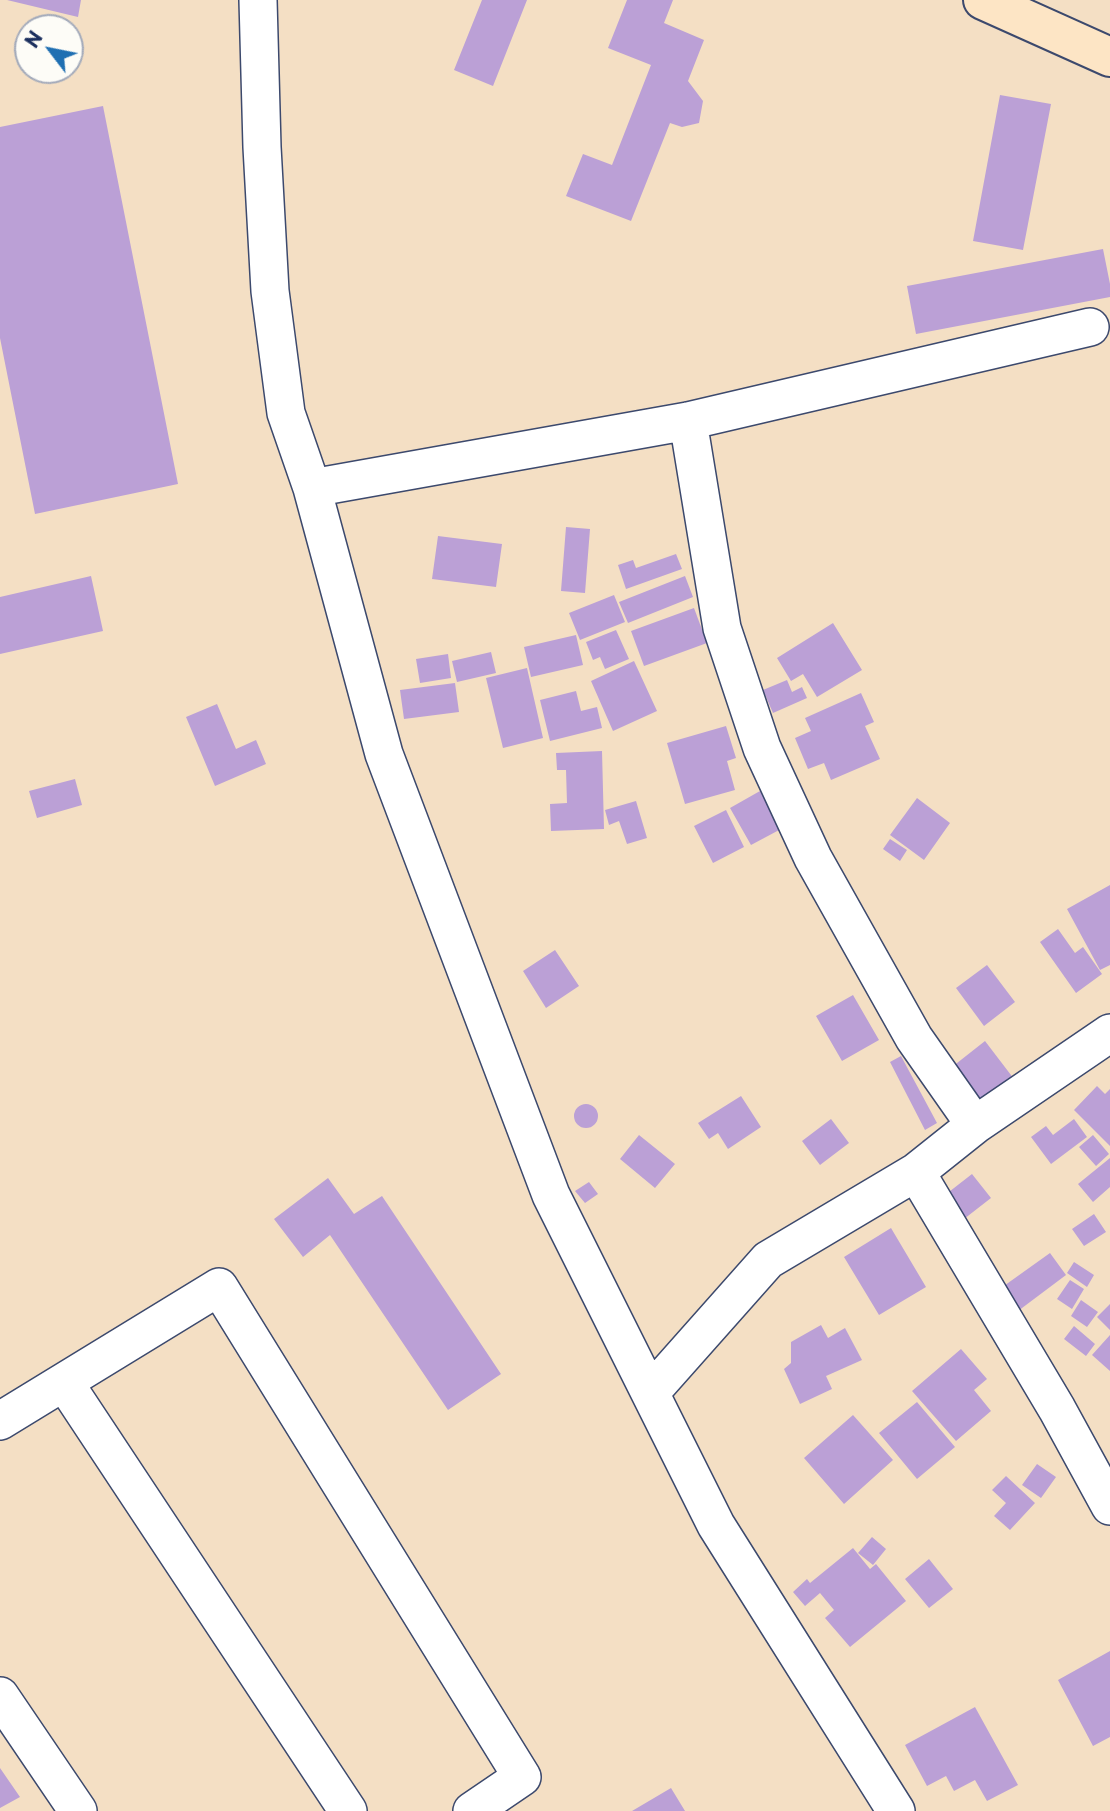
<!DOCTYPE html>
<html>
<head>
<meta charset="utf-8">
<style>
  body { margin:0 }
  #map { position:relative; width:1110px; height:1811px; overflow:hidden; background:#f4dfc4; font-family:"Playpen Sans",sans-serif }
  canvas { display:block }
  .north { position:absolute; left:14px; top:14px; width:70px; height:70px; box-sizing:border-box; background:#fdfcf7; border:2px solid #a3aaba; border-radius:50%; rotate:302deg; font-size:19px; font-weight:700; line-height:28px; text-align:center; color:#1b2f5e }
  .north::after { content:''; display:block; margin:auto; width:24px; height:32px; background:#1f6fb2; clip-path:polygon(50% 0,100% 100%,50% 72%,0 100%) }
</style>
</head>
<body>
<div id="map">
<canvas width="1110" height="1811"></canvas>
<div class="north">N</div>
</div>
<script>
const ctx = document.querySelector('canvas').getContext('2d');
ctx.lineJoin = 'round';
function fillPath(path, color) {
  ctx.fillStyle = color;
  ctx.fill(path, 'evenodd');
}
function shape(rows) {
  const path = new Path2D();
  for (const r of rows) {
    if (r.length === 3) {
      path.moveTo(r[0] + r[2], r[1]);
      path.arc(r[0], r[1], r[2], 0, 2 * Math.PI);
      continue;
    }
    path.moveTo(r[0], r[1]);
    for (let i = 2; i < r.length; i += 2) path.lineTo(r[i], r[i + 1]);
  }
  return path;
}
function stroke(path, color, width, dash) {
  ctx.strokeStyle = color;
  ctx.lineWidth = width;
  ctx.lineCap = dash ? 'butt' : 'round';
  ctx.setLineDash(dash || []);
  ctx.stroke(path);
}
fillPath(shape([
  [7,0,81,0,78,17],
  [482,0,527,0,493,86,454,70],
  [627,0,673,0,664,23,704,40,688,81,703,101,699,123,682,127,670,123,631,221,566,196,583,154,612,165,651,65,608,48],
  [1000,95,1051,104,1023,250,973,241],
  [103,106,178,484,35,514,0,338,0,127],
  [1103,249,1110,284,1110,297,916,334,907,286],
  [566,527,590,529,585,593,561,591],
  [438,536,502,544,496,587,432,579],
  [676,554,682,569,626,589,618,565,633,560,636,568],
  [91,576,103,631,0,654,0,597],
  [685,576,693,597,628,623,619,602],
  [614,595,625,622,580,640,569,613],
  [694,608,707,643,644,666,631,631],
  [833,623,862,670,817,697,803,674,791,681,777,658],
  [616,630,629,659,605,669,600,657,593,660,586,642],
  [576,635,583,665,531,677,524,647],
  [491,652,496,673,457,682,452,661],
  [448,654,451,678,420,683,416,659],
  [634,661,657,711,613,731,591,681],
  [527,668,543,738,503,748,486,678],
  [787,680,792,692,802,687,807,698,773,713,763,690],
  [455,683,459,712,404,719,400,690],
  [576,691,581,711,597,707,602,728,550,741,540,700],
  [861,693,874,722,865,726,880,759,831,780,824,763,808,769,795,738,811,731,805,718],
  [217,704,236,749,256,740,266,764,215,786,186,717],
  [726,726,736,758,727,761,735,790,685,804,667,743],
  [602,751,604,829,551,831,550,804,567,803,566,770,557,770,556,753],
  [75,779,82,805,37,818,29,791],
  [760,791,781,829,751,845,730,808],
  [917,798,950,823,924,860,890,835],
  [636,801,647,838,627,844,619,821,609,825,605,810],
  [726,810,744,847,713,863,694,826],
  [890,839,907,850,900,861,883,849],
  [1110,885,1110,965,1100,970,1067,909],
  [1058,929,1075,953,1083,947,1102,974,1076,993,1040,942],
  [555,950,579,986,546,1008,523,971],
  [987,965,1015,1002,984,1026,956,988],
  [853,995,879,1040,842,1061,816,1016],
  [985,1041,1014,1079,980,1105,952,1067],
  [901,1056,937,1123,925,1130,890,1062],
  [1097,1086,1105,1094,1110,1089,1110,1146,1074,1110],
  [741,1096,761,1127,728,1149,718,1133,709,1139,698,1123],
  [586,1116,12],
  [831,1119,849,1143,820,1165,802,1141],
  [1074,1119,1087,1137,1051,1164,1031,1137,1046,1126,1053,1135],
  [639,1135,675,1164,655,1188,620,1159],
  [1093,1135,1109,1154,1096,1166,1079,1147],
  [1110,1158,1110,1187,1093,1202,1078,1184],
  [972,1174,991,1198,964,1219,945,1195],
  [328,1178,354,1214,382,1196,501,1374,448,1410,330,1235,303,1257,274,1219],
  [589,1182,598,1194,585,1203,575,1191],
  [1094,1214,1106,1232,1084,1246,1072,1229],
  [891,1228,926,1287,879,1315,844,1257],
  [1050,1253,1066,1275,1018,1311,1001,1288],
  [1074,1262,1094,1275,1087,1287,1067,1273],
  [1070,1280,1084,1289,1072,1309,1057,1299],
  [1081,1300,1098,1312,1087,1327,1071,1316],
  [1110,1304,1110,1330,1097,1317],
  [821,1325,828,1338,845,1328,862,1360,826,1376,832,1389,800,1404,784,1369,791,1363,791,1342],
  [1074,1326,1095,1344,1086,1356,1064,1339],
  [1110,1335,1110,1371,1092,1355],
  [961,1349,987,1379,974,1390,991,1411,956,1441,912,1391],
  [917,1402,955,1447,917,1479,879,1433],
  [853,1415,893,1460,844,1504,804,1458],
  [1037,1464,1056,1477,1041,1498,1022,1485],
  [1006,1476,1035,1503,1010,1530,994,1516,1006,1503,992,1490],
  [872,1537,886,1549,873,1565,858,1553],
  [853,1548,870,1569,876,1564,906,1601,850,1647,825,1618,834,1610,820,1593,805,1606,793,1592,807,1579,810,1583],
  [929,1559,953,1589,929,1608,905,1579],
  [1110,1651,1110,1737,1093,1746,1058,1680],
  [975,1707,1018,1785,987,1801,975,1780,954,1791,946,1776,927,1786,905,1745],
  [0,1768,20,1797,0,1808],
  [671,1788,685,1811,632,1811]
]), '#bba0d6');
const street = shape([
  [258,0,262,147,270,291,286,413,312,488,384,754,551,1195,716,1525,896,1811],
  [688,421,722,628,762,748,813,858,914,1038,975,1125],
  [312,488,688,421,1090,327],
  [916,1172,1057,1409,1110,1506],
  [64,1382,348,1811],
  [650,1393,768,1260,916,1172,975,1125,1110,1033],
  [0,1421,219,1287,522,1777,472,1811],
  [0,1696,78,1811]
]);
const secondary = shape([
  [983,0,1110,57]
]);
stroke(street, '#3c496d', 40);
stroke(secondary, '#3c496d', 42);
stroke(street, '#fff', 37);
stroke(secondary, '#fde5c5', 38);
</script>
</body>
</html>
